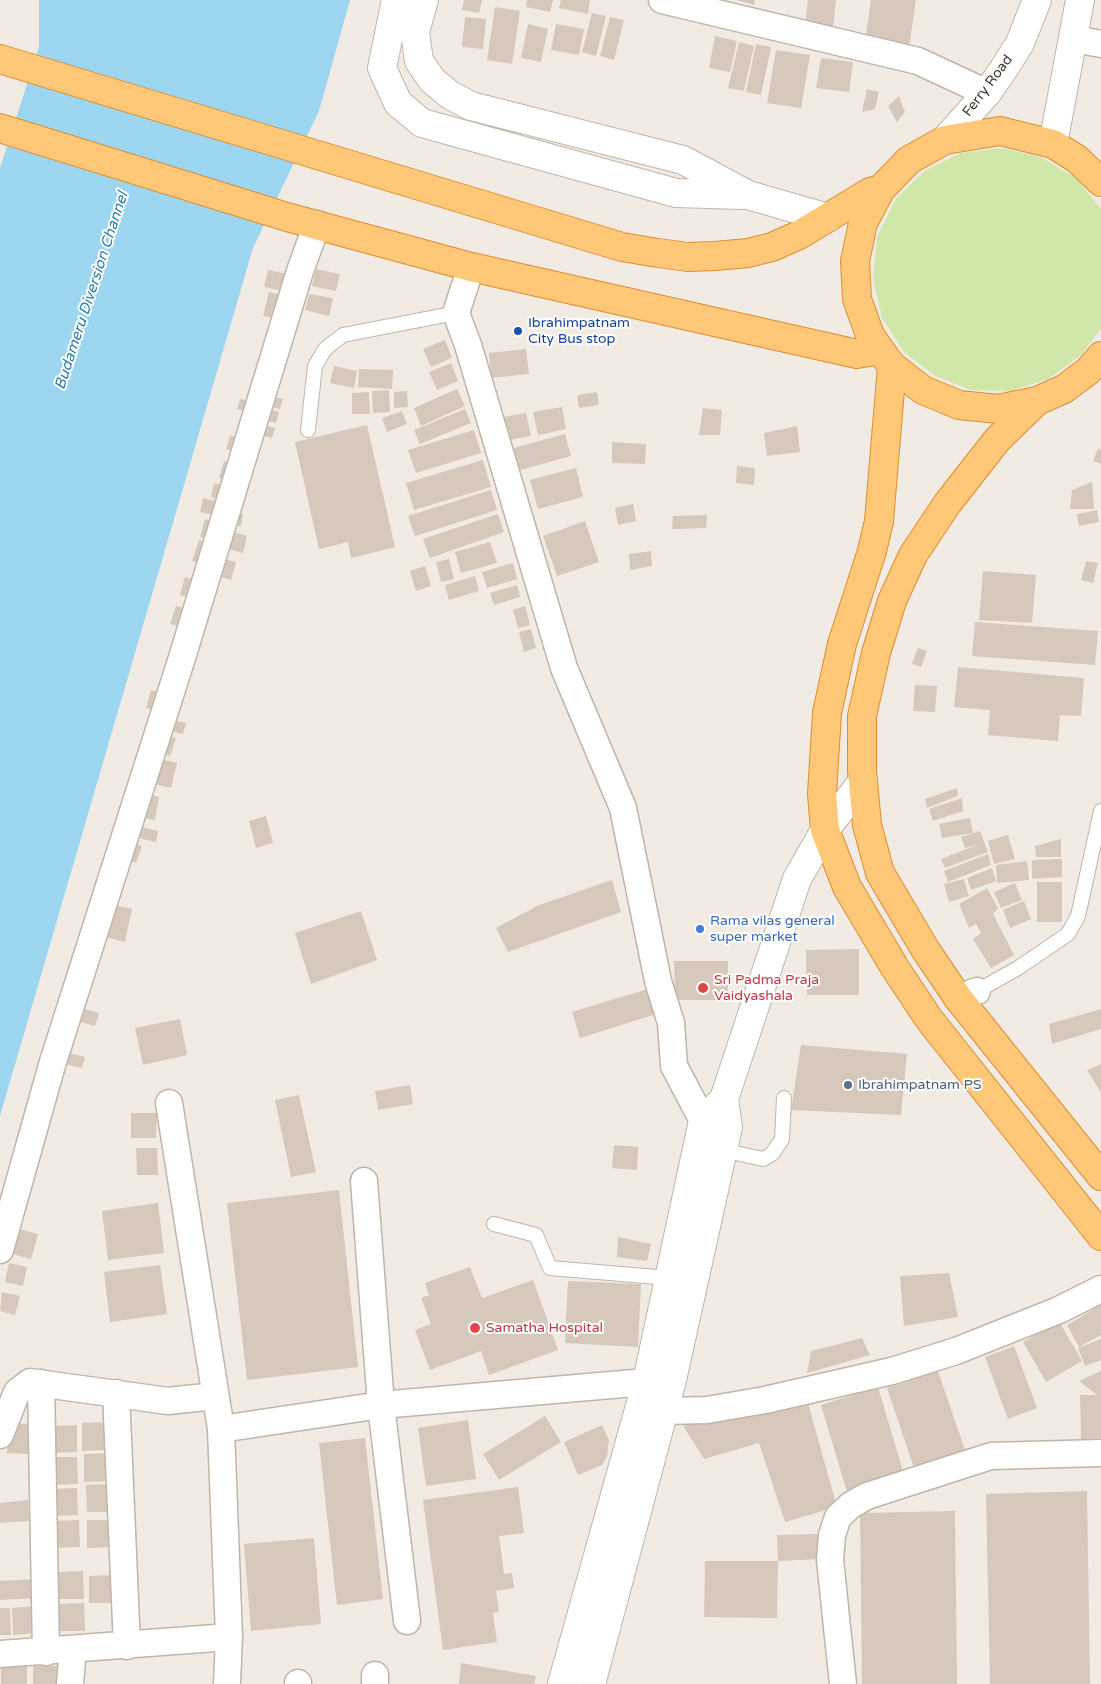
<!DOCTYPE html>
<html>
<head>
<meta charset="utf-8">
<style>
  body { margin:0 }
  canvas { display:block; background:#f1ebe3 }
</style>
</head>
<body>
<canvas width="1101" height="1684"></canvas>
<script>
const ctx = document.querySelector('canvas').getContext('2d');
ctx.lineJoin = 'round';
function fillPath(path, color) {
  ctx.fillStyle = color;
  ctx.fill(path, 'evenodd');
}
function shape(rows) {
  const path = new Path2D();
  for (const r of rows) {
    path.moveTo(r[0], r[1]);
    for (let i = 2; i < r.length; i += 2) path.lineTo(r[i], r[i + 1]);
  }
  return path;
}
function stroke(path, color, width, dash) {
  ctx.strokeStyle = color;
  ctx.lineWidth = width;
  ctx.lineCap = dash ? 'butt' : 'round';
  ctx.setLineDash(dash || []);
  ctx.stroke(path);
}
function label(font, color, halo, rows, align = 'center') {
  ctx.font = font + ' "Varela Round",sans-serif';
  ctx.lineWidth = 4;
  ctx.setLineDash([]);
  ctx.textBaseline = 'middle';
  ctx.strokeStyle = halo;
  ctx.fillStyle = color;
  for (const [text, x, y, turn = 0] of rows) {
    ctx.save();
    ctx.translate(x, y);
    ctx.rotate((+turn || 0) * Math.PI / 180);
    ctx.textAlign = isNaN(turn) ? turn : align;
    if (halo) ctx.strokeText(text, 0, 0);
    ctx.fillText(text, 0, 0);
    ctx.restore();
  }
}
fillPath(shape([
  [1002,148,1041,157,1076,178,1101,209,1101,329,1080,356,1048,379,1010,391,971,390,935,376,904,352,882,318,873,278,877,237,895,200,924,171,961,153]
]), '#d1e7aa');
fillPath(shape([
  [39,0,350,0,319,111,253,248,0,1116,0,168,39,47]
]), '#9dd6f0');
fillPath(shape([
  [464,0,482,0,479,13,462,10],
  [527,0,553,0,550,12,526,7],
  [561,0,590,0,588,14,559,8],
  [736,0,755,0,754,5],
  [808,0,836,0,833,27,805,24],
  [871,0,916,0,909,47,865,41],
  [495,7,520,11,512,64,487,60],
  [592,13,606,16,596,56,582,52],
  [465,17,486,19,483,49,462,47],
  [610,17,624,20,614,60,600,56],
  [528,24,548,29,541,62,521,58],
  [556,24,584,29,579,55,551,50],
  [715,36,737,41,730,72,709,68],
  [739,42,754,46,744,91,728,88],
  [756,44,771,47,761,95,746,92],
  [776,50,810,55,801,108,767,103],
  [821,58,853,62,849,92,816,88],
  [867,89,879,92,875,109,862,112],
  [899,96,905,112,897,122,888,106],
  [316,269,340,274,336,291,312,286],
  [268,270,292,275,288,292,264,287],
  [269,292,285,296,280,320,263,316],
  [309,294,333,298,329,316,305,310],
  [445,340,452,358,431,367,423,349],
  [526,349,529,374,491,378,489,353],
  [451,363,458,381,437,390,429,372],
  [334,366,357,371,354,388,330,383],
  [359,369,393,370,392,389,358,387],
  [457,389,465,406,421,426,414,408],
  [389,390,390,412,373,413,372,391],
  [407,391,408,407,394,408,394,392],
  [369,392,370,414,352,414,352,393],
  [597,392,599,405,579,408,577,395],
  [267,395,283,399,280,409,264,405],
  [240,399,256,403,253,413,237,409],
  [562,407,566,429,538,435,533,412],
  [263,408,279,412,276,423,260,419],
  [703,408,722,410,720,435,699,435],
  [465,409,471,423,420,444,414,430],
  [402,411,407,424,387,432,382,418],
  [526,413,531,436,503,441,498,418],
  [258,424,275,428,272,438,256,434],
  [367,425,395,547,351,558,348,542,319,549,295,442],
  [797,426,800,452,767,456,764,433],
  [474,430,481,453,416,473,408,450],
  [565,434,571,456,520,470,514,448],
  [230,436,242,438,239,452,226,449],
  [612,442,646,444,645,464,612,463],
  [1098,448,1101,450,1101,464,1093,461],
  [483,460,491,487,414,510,406,483],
  [224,461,238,465,233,482,219,478],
  [737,466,755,468,754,485,736,483],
  [576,468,583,497,538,509,530,480],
  [1092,482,1094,509,1070,509,1072,490],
  [214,483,231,487,227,501,211,497],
  [491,490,497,510,415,536,408,516],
  [203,498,220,502,217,516,200,512],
  [633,504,636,521,618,525,615,508],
  [1097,510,1099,522,1079,526,1077,514],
  [231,513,243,514,241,526,229,525],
  [498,514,504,532,430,558,423,539],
  [707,515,706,528,672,529,673,516],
  [205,519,218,523,212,542,200,537],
  [585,521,599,562,557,576,543,536],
  [230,531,247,536,243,553,225,548],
  [199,540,212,544,205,565,192,561],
  [490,542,497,563,461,573,455,552],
  [651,551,652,566,630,570,629,554],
  [218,557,236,562,231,580,214,575],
  [449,559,454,579,441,582,436,562],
  [1086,561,1098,563,1093,583,1081,580],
  [513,563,517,579,487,588,482,572],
  [425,566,431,586,416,591,410,571],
  [983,571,1036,575,1032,623,979,620],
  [475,576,479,591,449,600,445,585],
  [185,577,196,580,191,598,180,595],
  [517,585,520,597,494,605,490,593],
  [176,606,187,609,182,627,170,624],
  [525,606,530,625,518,628,513,610],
  [975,622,1098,631,1095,665,972,656],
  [531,629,536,648,524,652,519,632],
  [918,648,927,651,921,667,912,664],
  [958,667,1084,678,1081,716,1060,715,1058,741,988,735,990,710,954,707],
  [915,685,937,686,935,712,913,711],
  [151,690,162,693,157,711,146,708],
  [168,719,186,723,183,734,165,730],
  [165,735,176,738,170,756,159,753],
  [157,758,177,763,171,788,151,783],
  [957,788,958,796,927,808,925,799],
  [149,794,159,797,155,820,144,818],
  [962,798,963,811,933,821,929,809],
  [266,816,273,843,256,848,249,821],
  [970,818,973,833,942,838,939,824],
  [136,826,158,831,156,842,133,837],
  [980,831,988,852,945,868,941,859,979,844,965,848,961,837],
  [1008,835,1015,859,994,864,988,841],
  [1061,839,1061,857,1036,857,1035,846],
  [127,840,142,846,136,863,121,856],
  [988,854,991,865,948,882,944,871],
  [1062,859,1062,877,1032,879,1032,860],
  [1027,861,1029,880,997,883,996,865],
  [992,868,996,881,971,890,967,878],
  [964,879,969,896,949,902,944,884],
  [612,880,621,912,508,952,496,928,539,905],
  [1037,882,1062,882,1062,922,1037,922],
  [1015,883,1022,900,1001,908,994,892],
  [987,888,998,908,993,914,1014,955,991,968,973,939,981,933,976,924,969,928,959,904],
  [1024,901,1031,919,1010,928,1003,910],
  [114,905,132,909,125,942,106,937],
  [361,911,377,960,311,984,295,933],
  [859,949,859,995,807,995,806,950],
  [674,961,728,961,728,1000,675,1000],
  [651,988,659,1013,580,1038,572,1012],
  [77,1007,99,1013,95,1026,73,1020],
  [1101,1009,1101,1029,1052,1044,1049,1024],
  [180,1019,187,1055,143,1065,135,1028],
  [801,1045,907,1054,901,1115,791,1110],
  [63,1051,85,1057,82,1068,60,1063],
  [1101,1064,1101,1093,1087,1070],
  [410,1085,413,1104,378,1110,375,1091],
  [299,1095,316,1172,291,1177,275,1100],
  [131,1113,157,1113,156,1138,131,1138],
  [614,1145,638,1147,637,1170,612,1168],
  [136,1148,157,1148,158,1175,137,1175],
  [339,1190,358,1367,247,1380,227,1203],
  [158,1203,164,1253,108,1260,102,1211],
  [19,1229,38,1234,31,1259,12,1254],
  [618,1237,651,1244,647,1261,617,1257],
  [9,1263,27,1267,23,1286,5,1282],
  [160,1265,167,1314,110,1322,104,1272],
  [470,1267,482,1298,533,1280,558,1350,489,1375,481,1351,430,1370,415,1330,431,1324,421,1298,429,1295,425,1283],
  [949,1273,958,1317,904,1326,900,1276],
  [568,1281,641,1284,638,1347,565,1343],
  [2,1292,20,1296,15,1315,0,1311],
  [1101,1305,1101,1335,1079,1347,1067,1325],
  [1059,1321,1082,1361,1046,1382,1023,1342],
  [862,1338,870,1355,807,1373,811,1351],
  [1101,1339,1101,1360,1085,1366,1078,1348],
  [1014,1346,1037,1408,1008,1419,985,1357],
  [938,1371,968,1459,917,1477,887,1388],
  [1101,1371,1101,1438,1081,1439,1080,1395,1097,1395,1079,1381],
  [878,1387,905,1478,848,1495,821,1405],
  [806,1396,837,1507,785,1522,759,1443,704,1459,683,1426],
  [545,1416,561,1442,499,1480,483,1454],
  [468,1420,476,1479,426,1486,418,1428],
  [109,1422,110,1450,82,1451,82,1423],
  [9,1423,30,1424,28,1454,7,1453],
  [77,1425,77,1452,51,1453,50,1426],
  [602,1425,609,1440,607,1456,602,1465,578,1475,564,1442],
  [365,1438,383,1599,337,1605,319,1443],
  [111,1453,111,1481,84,1482,84,1454],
  [50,1457,77,1457,78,1484,51,1485],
  [113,1484,114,1512,87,1512,86,1485],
  [518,1487,524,1533,499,1536,504,1574,512,1573,514,1588,496,1591,499,1612,493,1613,497,1642,443,1650,423,1500],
  [77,1488,78,1515,51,1516,51,1489],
  [1087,1491,1090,1684,990,1684,986,1494],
  [28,1500,29,1521,0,1523,0,1503],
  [955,1511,957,1684,862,1684,860,1513],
  [79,1520,80,1547,53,1548,52,1521],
  [87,1520,114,1520,114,1547,87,1548],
  [821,1534,822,1559,778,1561,777,1535],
  [314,1538,321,1624,251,1631,244,1544],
  [705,1561,778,1561,777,1618,704,1617],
  [83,1571,84,1599,57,1599,57,1572],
  [116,1575,116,1603,89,1603,89,1576],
  [36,1579,37,1598,0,1600,0,1581],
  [84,1603,85,1631,58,1631,57,1604],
  [37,1606,38,1633,13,1635,12,1608],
  [0,1608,10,1608,11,1635,0,1635],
  [461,1663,536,1676,534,1684,459,1684],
  [1,1664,27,1664,27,1684,1,1684],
  [33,1666,59,1666,59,1684,33,1684]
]), '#d6c9bb');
const service = shape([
  [308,430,315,366,325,349,343,335,456,313],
  [977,991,1018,968,1068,934,1078,916,1101,811],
  [722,1150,763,1159,772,1154,782,1139,784,1098],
  [494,1224,536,1235,550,1268,669,1278]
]);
const minor = shape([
  [662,0,918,61,987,93],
  [1074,39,1101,44],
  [471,267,456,313,468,345,564,668,623,808,658,981,671,1023,674,1066,703,1121],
  [958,998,977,991],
  [364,1181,381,1405,407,1621],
  [0,1250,52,1065,181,661,300,271,317,224],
  [41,1383,46,1652],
  [116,1393,127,1646],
  [664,1411,707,1410,765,1400,892,1371,956,1351,1059,1310,1101,1289],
  [221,1429,381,1405,669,1380],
  [0,1435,17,1392,30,1382,168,1401,215,1396],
  [0,1654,229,1637,221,1429,169,1103],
  [70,1684,73,1649],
  [227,1684,229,1637],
  [298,1684,298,1683],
  [375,1684,375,1675],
  [843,1684,830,1560,832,1535,838,1517,851,1505,867,1496,991,1456,1101,1453]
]);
const tertiary = shape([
  [396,0,382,68,398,103,422,123,676,193,741,195],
  [424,0,415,32,419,61,432,80,450,95,471,106,683,160,748,195,828,218],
  [945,140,987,93,1003,70,1020,43,1037,0],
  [1053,144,1080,0],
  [562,1684,647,1381,703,1121,724,1099,797,879,825,830,863,781],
  [591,1684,672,1380,728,1127,724,1099]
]);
const trunk = shape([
  [0,59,622,247,658,253,688,257,715,256,748,253,772,247,799,235,870,192,881,189],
  [0,128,287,217,471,267,857,354,880,350],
  [1101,182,1077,159,1053,144,1000,131,945,140,909,160,881,189,863,223,855,261,857,299,870,335,880,350,892,366,923,390,959,405,998,409,1037,401,1064,389,1088,371,1101,356],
  [892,366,879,521,872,551,842,644,827,713,822,794,825,830,847,887,895,968,929,1019,1101,1236],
  [1037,401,997,440,947,504,913,555,892,601,876,653,862,716,862,771,867,825,880,873,925,949,958,998,1101,1176]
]);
stroke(service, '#c0b5a8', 16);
stroke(minor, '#c0b5a8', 29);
stroke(tertiary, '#c0b5a8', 30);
stroke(trunk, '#dd8d31', 30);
stroke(service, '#fff', 14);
stroke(minor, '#fff', 26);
stroke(tertiary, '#fff', 28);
stroke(trunk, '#fec878', 28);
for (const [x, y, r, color] of [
  [518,331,5,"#1a4fb4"],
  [700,929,5,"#3f7fe0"],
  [703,988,6,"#e0444e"],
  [848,1085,5,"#5c6f8a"],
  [475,1328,6,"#e0444e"]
]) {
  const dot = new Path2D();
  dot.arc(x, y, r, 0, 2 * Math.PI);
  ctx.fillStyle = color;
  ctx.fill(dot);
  stroke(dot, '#fff', 2);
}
label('14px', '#433b33', '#fff', [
  ["Ferry Road",988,86,-53]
]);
label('14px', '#164399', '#fff', [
  ["Ibrahimpatnam",528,323],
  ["City Bus stop",528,339]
], 'left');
label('14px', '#366cbe', '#fff', [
  ["Rama vilas general",710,921],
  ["super market",710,937]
], 'left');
label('14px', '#be3a42', '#fff', [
  ["Sri Padma Praja",714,980],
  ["Vaidyashala",714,996],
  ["Samatha Hospital",486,1328]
], 'left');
label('14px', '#4e5e75', '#fff', [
  ["Ibrahimpatnam PS",858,1085]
], 'left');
label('italic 15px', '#2c7ea6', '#fff', [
  ["Budameru Diversion Channel",92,291,-72]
]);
</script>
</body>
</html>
